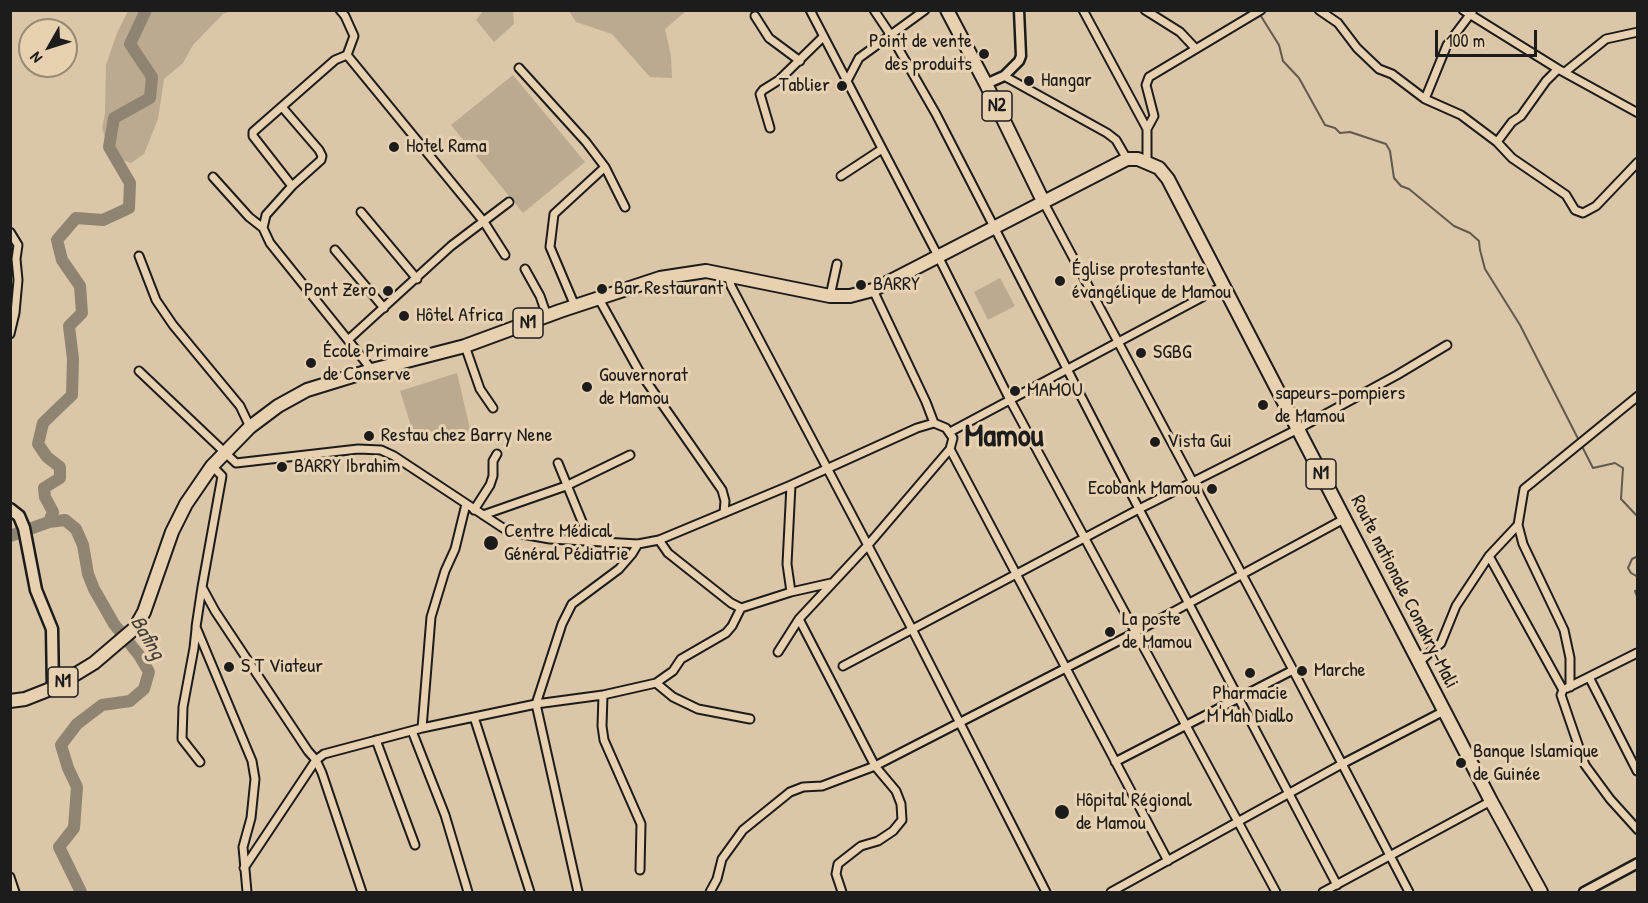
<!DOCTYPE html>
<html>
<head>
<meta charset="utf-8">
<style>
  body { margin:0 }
  #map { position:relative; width:1648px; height:903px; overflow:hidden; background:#dbc6a7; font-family:"Patrick Hand",sans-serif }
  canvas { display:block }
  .frame { position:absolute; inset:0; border:12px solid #1c1c1c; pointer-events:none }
  .north { position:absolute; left:18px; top:18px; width:60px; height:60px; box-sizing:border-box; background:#e7d1b0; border:2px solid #968975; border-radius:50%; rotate:231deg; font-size:16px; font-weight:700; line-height:24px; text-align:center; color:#1c1c1c }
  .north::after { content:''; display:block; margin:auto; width:21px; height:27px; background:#1c1c1c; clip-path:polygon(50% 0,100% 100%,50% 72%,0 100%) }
  .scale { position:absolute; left:1435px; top:30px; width:102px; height:27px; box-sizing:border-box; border:3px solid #1c1c1c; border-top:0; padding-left:8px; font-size:18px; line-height:21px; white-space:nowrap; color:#1c1c1c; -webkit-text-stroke:4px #e7d1b0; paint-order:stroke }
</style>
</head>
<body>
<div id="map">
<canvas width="1648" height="903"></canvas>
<div class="frame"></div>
<div class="north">N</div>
<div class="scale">100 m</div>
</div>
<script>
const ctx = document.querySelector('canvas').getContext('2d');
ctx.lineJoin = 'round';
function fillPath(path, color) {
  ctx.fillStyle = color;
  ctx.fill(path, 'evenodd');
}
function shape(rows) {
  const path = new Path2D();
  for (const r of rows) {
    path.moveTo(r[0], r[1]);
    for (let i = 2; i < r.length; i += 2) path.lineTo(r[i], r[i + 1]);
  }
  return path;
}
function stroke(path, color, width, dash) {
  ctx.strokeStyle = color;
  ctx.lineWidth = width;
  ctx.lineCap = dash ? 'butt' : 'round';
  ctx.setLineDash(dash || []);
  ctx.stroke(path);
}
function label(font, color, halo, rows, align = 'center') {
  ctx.font = font + ' "Patrick Hand",sans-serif';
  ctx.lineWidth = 6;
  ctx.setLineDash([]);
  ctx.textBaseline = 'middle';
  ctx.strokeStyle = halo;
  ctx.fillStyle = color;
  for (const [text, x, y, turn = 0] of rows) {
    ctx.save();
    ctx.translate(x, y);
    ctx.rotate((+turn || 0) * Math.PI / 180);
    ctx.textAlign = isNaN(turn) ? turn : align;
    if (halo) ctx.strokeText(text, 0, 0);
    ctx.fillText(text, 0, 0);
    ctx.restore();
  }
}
fillPath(shape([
  [128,11,232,11,223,14,193,45,183,63,164,79,158,119,144,154,131,163,111,156,102,128,105,114,106,65,117,33],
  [483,11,513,11,514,24,494,42,476,20],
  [569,11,686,11,665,29,671,56,672,78,650,77,612,34,576,22],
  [513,75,585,162,523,213,451,125],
  [1000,278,1015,306,988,320,974,292],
  [457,373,471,433,450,438,434,431,413,432,400,391]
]), '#bbaa90');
stroke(shape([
  [1259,13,1279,45,1283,61,1299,78,1325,125,1335,128,1340,133,1350,132,1386,144,1390,151,1394,178,1401,186,1409,189,1454,226,1470,233,1479,241,1480,250,1485,269,1520,325,1593,468,1615,463,1623,468,1621,499,1638,517],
  [1638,556,1632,559,1628,568,1631,573,1638,577],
  [1638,590,1635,591,1638,599],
  [1638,600,1638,612]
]), '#615a4f', 2);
stroke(shape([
  [49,522,53,512,45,497,44,488,60,478,60,467,47,457,38,444,43,423,72,395,73,359,69,326,82,313,80,286,62,260,57,240,76,218,103,220,129,208,130,183,109,147,114,118,150,98,152,77,130,44,146,10],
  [10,536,49,522,65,520,76,529,83,545,88,574,94,589,114,624,139,655,149,672,144,689,130,701,102,705,77,724,61,745,68,768,77,787,74,828,59,847,81,892]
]), '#8f8371', 12);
const minor = shape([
  [810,10,938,256,1010,400,1276,892],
  [874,10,890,34,936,114,1139,509,1337,885],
  [1083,10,1147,129],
  [1145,10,1180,32,1196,49],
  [1319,10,1338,23,1357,48,1379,69,1392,74,1425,99,1461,115,1497,142,1512,158,1566,195,1575,210,1583,213,1596,206,1638,162],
  [1463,10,1558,69,1638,113],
  [755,16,769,38,800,61],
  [347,55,484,222,505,255],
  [519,68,586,142,605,167,625,207],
  [1565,72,1606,39,1638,32],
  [1004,76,1107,133,1116,140,1127,159],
  [847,81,859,58,925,10],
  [1425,99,1447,45,1472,12],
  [282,107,319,150,322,156,321,160,292,186,266,215,263,228,270,243,372,370],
  [770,128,760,94,763,90,779,80,823,37],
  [1497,142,1512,122,1521,116,1546,81,1558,69],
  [1147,162,1147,129,1154,116,1146,85,1149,77,1261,10],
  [841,176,882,149],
  [213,177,249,217,263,228],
  [292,186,253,136,253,132,335,60,347,55,354,36,345,16,340,10],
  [1044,203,1293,670,1409,892],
  [361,212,417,279],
  [10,232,18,245,16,259,18,280,15,313,10,334],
  [335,250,384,308],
  [139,256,156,300,173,325,240,406,250,427],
  [525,269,540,296,547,316],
  [728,274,731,286,912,629,1046,892],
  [873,290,926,402,934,423],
  [830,296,837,264],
  [599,299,639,371,722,490,725,501,724,513],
  [575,306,550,247,554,214,605,167],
  [349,339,451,246,509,202],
  [465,346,480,389,493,408],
  [139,371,236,463,358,449,381,450,394,456,503,528,516,533,550,539,638,544,659,540,791,485,917,428,934,423,946,428,953,438,950,449,868,545,799,619,778,652],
  [950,432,1223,286],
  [950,449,1168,861],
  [558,463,590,541],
  [212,466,222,476,202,587,215,611,308,751,316,760,322,773,362,892],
  [474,510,490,485,493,476,493,461,497,454],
  [483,515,566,486,630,455],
  [659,540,668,553,731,603,741,608,791,592,831,583],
  [1489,556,1563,690,1561,695,1585,765,1610,799,1638,830],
  [202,587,196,627,252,761,255,779,251,818,243,847,247,892],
  [791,592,787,564,791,485],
  [799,619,875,766,896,791,901,804,902,820,893,831,878,841,861,846,838,864,836,874,842,892],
  [196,629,194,648,183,707,182,739,200,762],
  [1419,662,1441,643,1456,606,1489,556,1518,525],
  [843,666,1139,509,1298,429,1397,375,1447,345],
  [1589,677,1637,771],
  [656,683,673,671,681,659,726,633,732,626,741,608],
  [1570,687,1570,658,1564,630,1523,544,1518,525,1524,489,1638,396],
  [1567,688,1637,653],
  [603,695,602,726,604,740,641,824,640,870],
  [474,717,530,892],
  [422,728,431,617,445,571,455,549,466,504],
  [412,731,445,815,468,892],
  [376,740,415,845],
  [1115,762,1293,670],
  [244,868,316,760,324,754,422,728,536,704,603,695,656,683,673,697,698,709,750,719],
  [10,877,15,892],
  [578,892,536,704,562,624,572,604,619,569,632,554,638,544],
  [710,892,717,879,722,859,743,830,790,792,803,787,822,786,875,766,1136,632,1344,519],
  [1111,892,1342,764,1444,711],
  [1323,892,1491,801]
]);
const tertiary = shape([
  [986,84,1004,76,1019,61,1021,56,1019,10],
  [1584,892,1638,863]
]);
const secondary = shape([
  [10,509,19,516,24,528,36,590,52,629,53,688]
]);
const trunk = shape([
  [947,10,986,84,1044,203],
  [10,701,25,699,53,688,94,663,135,628,144,612,172,532,186,504,212,466,250,427,278,406,307,390,372,370,465,346,560,311,660,278,706,271,830,296,850,296,873,290,1127,159,1138,159,1159,168,1168,179,1491,801,1541,892]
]);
stroke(minor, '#1c1c1c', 11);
stroke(tertiary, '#1c1c1c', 13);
stroke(secondary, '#1c1c1c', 15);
stroke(trunk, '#1c1c1c', 16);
stroke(minor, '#e7d1b0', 7);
stroke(tertiary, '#e7d1b0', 8);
stroke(secondary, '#e7d1b0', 10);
stroke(trunk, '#e7d1b0', 12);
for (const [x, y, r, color] of [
  [984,54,6,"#1c1c1c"],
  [1029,81,6,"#1c1c1c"],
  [842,86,6,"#1c1c1c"],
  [394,147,6,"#1c1c1c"],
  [1060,281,6,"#1c1c1c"],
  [861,285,6,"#1c1c1c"],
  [602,289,6,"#1c1c1c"],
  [388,291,6,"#1c1c1c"],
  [404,316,6,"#1c1c1c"],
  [1141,353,6,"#1c1c1c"],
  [311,363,6,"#1c1c1c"],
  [587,387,6,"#1c1c1c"],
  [1015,391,6,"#1c1c1c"],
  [1263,405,6,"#1c1c1c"],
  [369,436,6,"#1c1c1c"],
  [1155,442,6,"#1c1c1c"],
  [282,467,6,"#1c1c1c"],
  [1212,489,6,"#1c1c1c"],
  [491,543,8,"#1c1c1c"],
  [1110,632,6,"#1c1c1c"],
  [229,667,6,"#1c1c1c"],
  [1302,671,6,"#1c1c1c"],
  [1250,673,6,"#1c1c1c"],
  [1461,763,6,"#1c1c1c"],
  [1062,812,8,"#1c1c1c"]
]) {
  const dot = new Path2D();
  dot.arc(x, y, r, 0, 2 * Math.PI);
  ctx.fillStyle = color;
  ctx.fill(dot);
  stroke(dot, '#e7d1b0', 2);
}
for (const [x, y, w] of [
  [997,106,30],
  [528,323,30],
  [1321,474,30],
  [63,682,30]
]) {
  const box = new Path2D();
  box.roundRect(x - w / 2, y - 15, w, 30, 4.5);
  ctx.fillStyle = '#e7d1b0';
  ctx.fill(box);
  stroke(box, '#1c1c1c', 1.5);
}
label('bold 18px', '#1c1c1c', null, [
  ["N2",997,106],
  ["N1",528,323],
  ["N1",1321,474],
  ["N1",63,682]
]);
label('20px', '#1c1c1c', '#e7d1b0', [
  ["Point de vente",972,42,"right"],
  ["des produits",972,65,"right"],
  ["Hangar",1041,81],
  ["Tablier",830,86,"right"],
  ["Hotel Rama",406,147],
  ["Église protestante",1072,270],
  ["évangélique de Mamou",1072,293],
  ["BARRY",873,285],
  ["Bar Restaurant",614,289],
  ["Pont Zero",376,291,"right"],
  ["Hôtel Africa",416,316],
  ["École Primaire",323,352],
  ["de Conserve",323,375],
  ["SGBG",1153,353],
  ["Gouvernorat",599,376],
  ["de Mamou",599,399],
  ["MAMOU",1027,391],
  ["sapeurs-pompiers",1275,394],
  ["de Mamou",1275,417],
  ["Restau chez Barry Nene",381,436],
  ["Vista Gui",1167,442],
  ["BARRY Ibrahim",294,467],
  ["Ecobank Mamou",1200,489,"right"],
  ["Centre Médical",504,532],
  ["Général Pédiatrie",504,555],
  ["La poste",1122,620],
  ["de Mamou",1122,643],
  ["S T Viateur",241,667],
  ["Marche",1314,671],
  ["Pharmacie",1250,694,"center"],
  ["M'Mah Diallo",1250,717,"center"],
  ["Banque Islamique",1473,752],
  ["de Guinée",1473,775],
  ["Hôpital Régional",1076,801],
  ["de Mamou",1076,824]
], 'left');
label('20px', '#1c1c1c', '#e7d1b0', [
  ["Route nationale Conakry-Mali",1404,592,63]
]);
label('italic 21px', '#44403a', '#e7d1b0', [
  ["Bafing",147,638,59]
]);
label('bold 32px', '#1c1c1c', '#e7d1b0', [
  ["Mamou",1004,437]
]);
</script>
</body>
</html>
